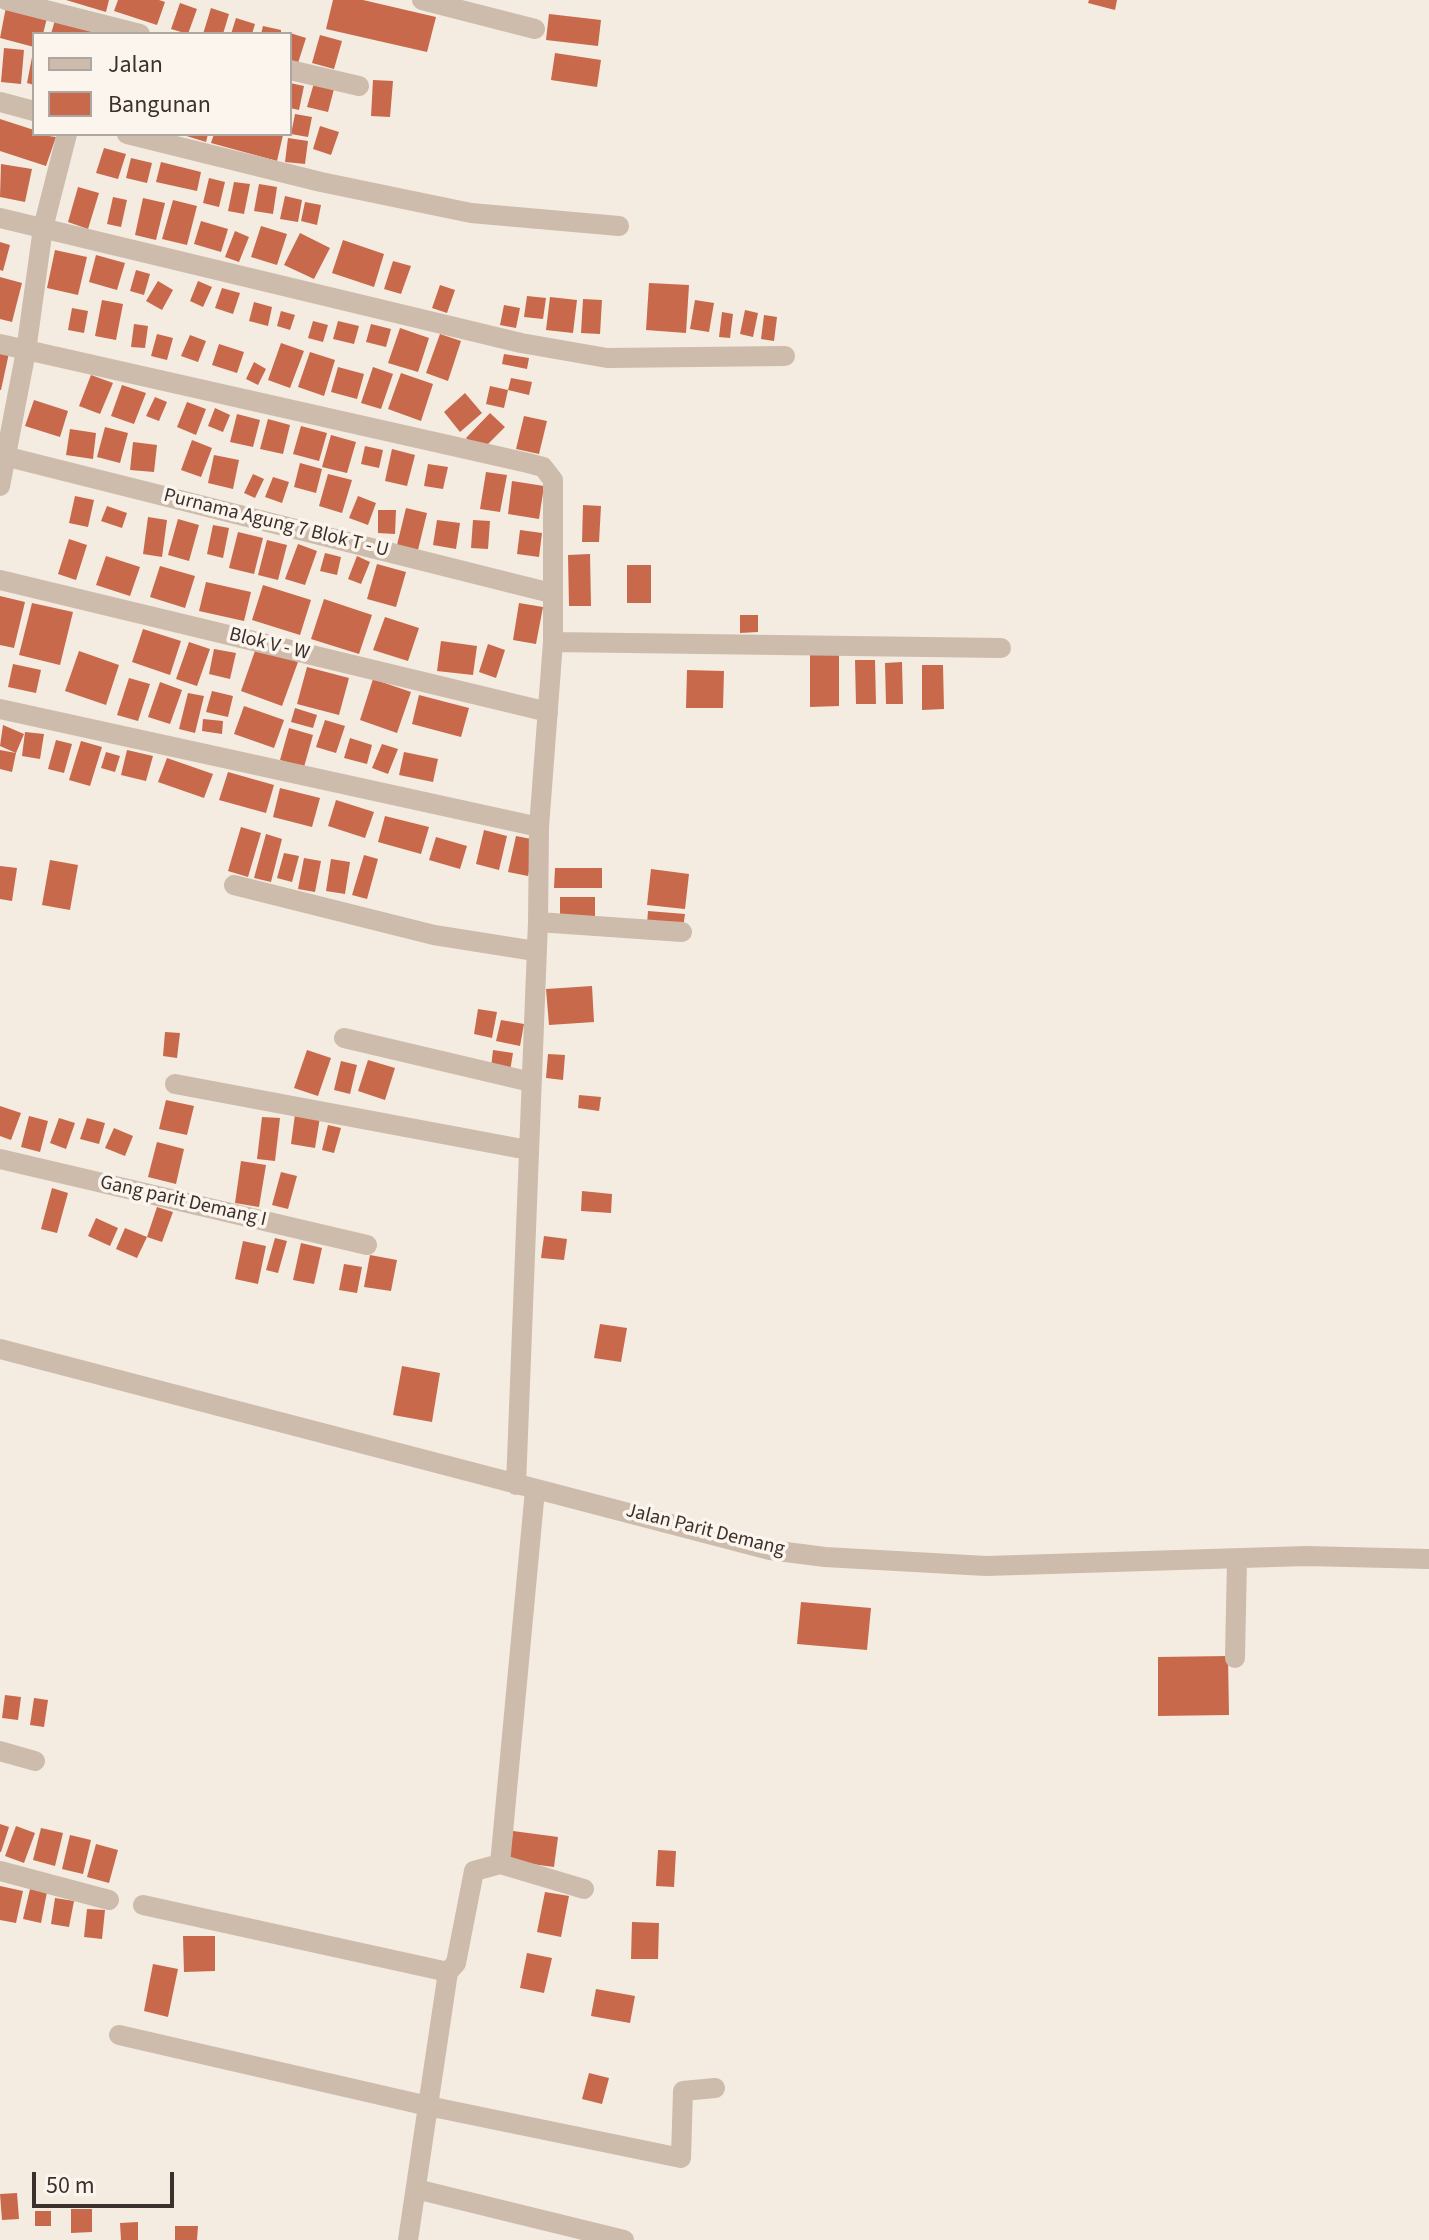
<!DOCTYPE html>
<html>
<head>
<meta charset="utf-8">
<style>
  body { margin:0 }
  #map { position:relative; width:1429px; height:2240px; overflow:hidden; background:#f4ebe1; font-family:"Source Sans 3",sans-serif }
  canvas { display:block }
  .legend { position:absolute; left:32px; top:32px; width:260px; height:104px; box-sizing:border-box; background:#fbf5ee; border:2px solid #aea6a0; margin:0; padding:10px 14px; list-style:none; font-size:24px; color:#3b302b }
  .legend li { display:flex; align-items:center; gap:16px; height:40px }
  .legend b { width:40px; border:2px solid #aea6a0 }
  .scale { position:absolute; left:32px; top:2172px; width:142px; height:36px; box-sizing:border-box; border:4px solid #3b302b; border-top:0; padding-left:10px; font-size:24px; line-height:28px; white-space:nowrap; color:#3b302b; -webkit-text-stroke:6px #fbf5ee; paint-order:stroke }
</style>
</head>
<body>
<div id="map">
<canvas width="1429" height="2240"></canvas>
<ul class="legend">
<li><b style="height:10px;background:#cdbbac"></b>Jalan</li>
<li><b style="height:22px;background:#c8694b"></b>Bangunan</li>
</ul>
<div class="scale">50 m</div>
</div>
<script>
const ctx = document.querySelector('canvas').getContext('2d');
ctx.lineJoin = 'round';
function fillPath(path, color) {
  ctx.fillStyle = color;
  ctx.fill(path, 'evenodd');
}
function shape(rows) {
  const path = new Path2D();
  for (const r of rows) {
    path.moveTo(r[0], r[1]);
    for (let i = 2; i < r.length; i += 2) path.lineTo(r[i], r[i + 1]);
  }
  return path;
}
function stroke(path, color, width, dash) {
  ctx.strokeStyle = color;
  ctx.lineWidth = width;
  ctx.lineCap = dash ? 'butt' : 'round';
  ctx.setLineDash(dash || []);
  ctx.stroke(path);
}
function label(font, color, halo, rows, align = 'center') {
  ctx.font = font + ' "Source Sans 3",sans-serif';
  ctx.lineWidth = 7;
  ctx.setLineDash([]);
  ctx.textBaseline = 'middle';
  ctx.strokeStyle = halo;
  ctx.fillStyle = color;
  for (const [text, x, y, turn = 0] of rows) {
    ctx.save();
    ctx.translate(x, y);
    ctx.rotate((+turn || 0) * Math.PI / 180);
    ctx.textAlign = isNaN(turn) ? turn : align;
    if (halo) ctx.strokeText(text, 0, 0);
    ctx.fillText(text, 0, 0);
    ctx.restore();
  }
}
fillPath(shape([
  [66,0,109,0,106,12],
  [118,0,159,0,165,2,157,25,114,11],
  [333,0,363,0,436,17,427,52,326,29],
  [1089,0,1117,0,1115,10,1088,3],
  [180,3,197,9,188,34,171,29],
  [6,7,47,18,43,34,34,34,34,47,0,38],
  [211,8,229,14,223,34,203,34],
  [549,14,601,20,598,46,546,40],
  [236,18,255,24,252,34,231,34],
  [55,20,109,34,51,34],
  [263,26,281,30,281,34,261,34],
  [290,33,306,38,298,63,290,60],
  [320,35,342,41,334,69,312,63],
  [4,48,24,50,21,84,1,82],
  [33,52,34,52,34,85,27,83],
  [555,53,601,60,597,87,551,80],
  [373,80,393,81,390,117,371,116],
  [290,83,304,86,299,110,290,108],
  [314,83,334,89,328,112,307,107],
  [295,114,312,117,308,137,291,134],
  [0,119,34,130,34,134,56,137,46,166,0,151],
  [320,126,339,132,331,155,313,149],
  [180,134,208,134,206,142],
  [214,134,279,134,283,135,277,161,211,143],
  [288,138,308,141,305,164,285,162],
  [104,148,126,154,118,179,96,173],
  [131,158,152,163,147,183,126,178],
  [161,162,201,172,197,191,156,182],
  [1,164,32,169,25,202,0,197],
  [209,178,225,182,219,207,203,203],
  [234,182,250,184,244,214,228,211],
  [259,184,277,187,273,214,254,211],
  [78,187,99,193,88,229,68,222],
  [285,196,302,200,298,222,280,219],
  [113,197,127,200,121,227,107,224],
  [143,198,165,203,156,240,135,235],
  [173,200,197,206,187,245,162,239],
  [305,202,321,205,317,225,301,221],
  [201,221,228,229,221,252,194,244],
  [261,226,287,234,277,265,251,257],
  [235,231,249,237,239,262,225,257],
  [300,233,330,248,314,279,284,265],
  [343,240,384,254,374,287,332,273],
  [0,242,10,245,3,271,0,270],
  [55,250,87,257,78,295,47,288],
  [96,255,125,263,117,290,89,282],
  [393,261,411,266,401,294,384,289],
  [136,270,150,274,144,295,130,291],
  [0,277,22,283,12,322,0,319],
  [158,281,173,290,162,310,146,301],
  [198,281,212,287,203,307,190,301],
  [649,283,689,285,686,333,646,330],
  [440,285,455,290,447,313,432,308],
  [222,288,240,293,233,314,215,308],
  [527,296,546,298,543,319,524,317],
  [550,297,577,300,573,333,546,330],
  [583,299,602,300,600,334,581,333],
  [102,300,123,304,116,340,95,336],
  [695,300,714,303,709,332,690,329],
  [254,302,272,307,268,326,249,321],
  [504,305,520,308,516,328,500,325],
  [72,308,88,311,84,333,68,330],
  [745,310,758,313,753,337,740,334],
  [281,311,295,315,290,330,277,326],
  [722,312,733,314,730,338,719,337],
  [764,315,777,317,774,341,761,339],
  [313,321,328,325,323,342,308,338],
  [338,321,359,326,354,344,333,339],
  [134,324,148,326,145,348,131,347],
  [371,324,391,329,386,347,366,342],
  [400,328,429,338,418,372,388,363],
  [157,334,173,338,167,360,151,356],
  [440,334,461,341,448,381,426,373],
  [190,335,206,341,198,362,181,356],
  [281,343,304,351,290,388,268,380],
  [219,344,244,352,237,373,212,365],
  [0,352,9,353,1,390,0,390],
  [310,352,335,360,324,396,298,387],
  [504,354,529,358,527,369,502,364],
  [254,362,266,369,258,385,246,379],
  [338,367,364,374,357,399,331,392],
  [373,367,393,374,381,409,361,403],
  [401,373,433,384,421,421,388,409],
  [91,375,113,383,100,414,79,406],
  [511,378,532,382,529,395,508,390,504,408,486,404,490,386,508,390],
  [122,385,146,393,134,424,111,416],
  [465,393,482,413,460,432,444,412],
  [155,397,167,402,159,421,146,416],
  [34,400,68,411,60,437,25,426],
  [187,402,206,409,196,435,177,427],
  [215,408,230,415,223,432,208,426],
  [490,413,505,427,481,451,466,438],
  [237,414,260,420,253,447,230,442],
  [524,416,547,421,539,454,516,449],
  [268,419,290,425,283,454,260,449],
  [301,426,327,433,319,461,293,454],
  [105,427,128,433,120,463,97,457],
  [70,429,96,433,93,459,66,455],
  [331,435,356,442,347,473,322,467],
  [192,440,212,448,201,477,181,470],
  [133,442,157,445,154,472,130,470],
  [365,446,383,450,379,468,361,464],
  [392,449,415,455,407,486,385,481],
  [214,455,239,460,233,489,208,483],
  [300,463,322,469,316,493,294,487],
  [428,464,448,467,443,489,424,486],
  [486,472,507,475,500,512,480,509],
  [253,474,264,479,255,498,244,493],
  [328,474,352,480,342,513,319,506],
  [273,477,289,482,282,503,265,497],
  [512,481,544,486,539,519,508,514],
  [75,496,94,500,88,527,69,523],
  [358,496,376,503,368,525,349,518],
  [583,505,601,506,599,542,582,542],
  [107,506,127,513,122,528,101,521],
  [406,508,427,513,418,550,397,545],
  [378,510,396,510,395,534,378,533],
  [148,517,167,520,162,557,143,554],
  [178,519,199,525,189,561,168,555],
  [437,520,460,523,456,549,433,545],
  [473,520,490,521,488,549,471,548],
  [213,525,229,528,223,558,207,554],
  [520,530,542,533,539,557,517,554],
  [238,532,263,538,254,574,229,568],
  [69,539,87,545,76,580,58,574],
  [267,540,287,545,278,580,258,575],
  [298,544,317,551,305,585,285,579],
  [325,553,341,557,337,575,320,571],
  [590,554,591,606,569,606,568,555],
  [106,556,140,567,130,596,96,585],
  [357,556,370,562,361,584,348,579],
  [377,564,406,572,396,607,367,599],
  [627,565,651,565,651,603,627,603],
  [160,566,195,576,185,608,150,597],
  [206,582,251,592,244,621,199,611],
  [263,585,311,600,300,635,252,620],
  [0,596,25,602,14,648,0,645],
  [324,599,372,615,359,654,311,639],
  [32,603,73,612,60,665,19,655],
  [519,603,543,607,536,644,513,640],
  [740,615,758,615,758,632,740,633],
  [385,617,419,628,408,661,373,650],
  [143,629,181,641,170,675,132,662],
  [441,641,477,646,473,675,437,671],
  [189,642,210,649,197,686,176,679],
  [488,644,505,650,496,678,479,672],
  [256,648,298,662,282,706,241,691],
  [810,648,839,648,839,706,810,707],
  [214,649,236,653,230,679,209,674],
  [79,651,119,665,106,705,65,691],
  [855,660,875,660,876,704,856,704],
  [902,662,903,704,886,704,885,663],
  [13,664,41,670,36,693,8,687],
  [922,665,943,665,944,709,922,710],
  [307,667,349,678,339,715,297,704],
  [687,670,724,671,723,708,686,708],
  [129,678,150,684,138,721,117,715],
  [373,679,411,692,397,733,360,720],
  [160,682,182,690,170,724,148,717],
  [212,691,233,696,228,717,206,712],
  [188,693,204,696,195,733,179,729],
  [419,695,469,708,461,737,412,724],
  [244,706,284,720,274,748,234,734],
  [295,708,317,715,313,728,291,722],
  [203,719,223,721,222,734,202,731],
  [325,720,345,726,336,753,316,747],
  [3,725,24,734,16,753,0,746],
  [289,728,313,735,304,767,280,760],
  [25,732,44,734,40,759,22,756],
  [350,738,372,745,367,764,344,758],
  [56,740,72,744,64,773,48,769],
  [81,741,102,747,90,786,69,780],
  [382,744,398,749,388,774,372,768],
  [0,750,16,753,12,772,0,769],
  [127,750,153,756,146,781,121,775],
  [106,752,120,756,115,772,101,768],
  [404,752,438,759,433,782,399,775],
  [167,758,213,774,204,798,158,782],
  [228,772,274,785,266,813,219,800],
  [280,788,320,798,312,827,273,817],
  [336,800,374,812,365,838,328,826],
  [385,816,429,827,421,854,378,842],
  [241,827,261,833,248,877,228,871],
  [484,830,507,836,499,870,476,864],
  [266,834,282,839,271,882,254,878],
  [516,836,536,840,528,876,508,872],
  [436,837,467,846,460,869,429,860],
  [284,853,299,856,292,882,277,878],
  [364,855,378,859,367,899,352,895],
  [304,858,321,861,315,892,298,889],
  [331,859,350,862,345,894,326,891],
  [50,860,78,865,70,910,42,905],
  [0,866,17,868,12,901,0,899],
  [555,868,602,868,602,888,554,888],
  [651,869,689,874,685,909,647,905],
  [560,897,595,897,595,917,560,916],
  [648,911,685,914,683,928,647,924],
  [592,986,594,1022,549,1025,546,989],
  [478,1009,497,1012,492,1038,474,1034],
  [501,1020,524,1024,520,1046,496,1041],
  [165,1032,180,1033,177,1058,163,1056],
  [307,1050,331,1058,318,1096,294,1088],
  [493,1050,513,1053,510,1071,491,1068],
  [548,1054,565,1055,563,1080,546,1078],
  [368,1060,395,1068,385,1100,358,1091],
  [341,1061,357,1065,350,1094,334,1090],
  [579,1095,601,1097,599,1111,578,1108],
  [166,1100,194,1106,187,1135,159,1129],
  [0,1106,21,1113,11,1140,0,1136],
  [296,1107,321,1111,315,1148,291,1144],
  [29,1116,48,1121,40,1152,21,1147],
  [262,1117,280,1118,275,1161,257,1159],
  [59,1118,75,1123,66,1149,50,1143],
  [87,1118,105,1123,99,1144,80,1139],
  [328,1125,341,1128,334,1153,322,1150],
  [114,1128,133,1136,125,1156,105,1148],
  [157,1142,184,1149,176,1184,148,1177],
  [241,1161,266,1165,259,1207,235,1203],
  [281,1172,297,1176,288,1209,272,1205],
  [52,1188,68,1193,57,1233,41,1229],
  [582,1191,612,1194,611,1213,581,1211],
  [157,1207,173,1212,162,1242,147,1237],
  [96,1218,118,1228,110,1246,88,1236],
  [125,1228,147,1237,137,1258,116,1249],
  [544,1236,567,1239,564,1260,541,1258],
  [275,1238,287,1241,278,1273,266,1270],
  [243,1241,266,1246,258,1284,235,1279],
  [301,1243,322,1248,314,1284,293,1280],
  [370,1255,397,1260,391,1291,364,1287],
  [344,1264,362,1267,357,1293,339,1290],
  [600,1324,627,1328,621,1362,594,1358],
  [402,1366,440,1373,432,1422,393,1415],
  [801,1602,871,1608,867,1650,797,1644],
  [1228,1656,1229,1715,1158,1716,1158,1657],
  [5,1695,21,1697,18,1720,2,1718],
  [34,1698,48,1700,44,1727,30,1725],
  [0,1824,9,1827,1,1852,0,1852],
  [16,1826,35,1833,24,1863,5,1856],
  [41,1828,63,1833,55,1866,33,1860],
  [513,1831,558,1837,554,1867,509,1861],
  [70,1835,91,1840,83,1874,62,1869],
  [96,1844,118,1850,109,1883,87,1877],
  [658,1850,676,1851,674,1887,656,1886],
  [0,1886,23,1891,16,1923,0,1920],
  [30,1889,47,1892,41,1923,23,1919],
  [545,1892,569,1896,561,1937,537,1932],
  [55,1898,74,1901,69,1927,51,1924],
  [87,1909,105,1910,102,1939,84,1937],
  [632,1922,659,1923,658,1959,631,1959],
  [183,1936,215,1936,215,1971,184,1972],
  [527,1953,552,1958,544,1993,520,1988],
  [153,1964,178,1969,168,2017,144,2011],
  [596,1989,635,1996,630,2023,591,2016],
  [589,2073,609,2078,602,2104,582,2099],
  [17,2193,19,2219,2,2220,0,2194],
  [71,2209,92,2209,92,2232,71,2233],
  [35,2211,51,2211,51,2226,35,2226],
  [138,2222,138,2240,121,2240,120,2223],
  [175,2226,198,2226,197,2240,175,2240]
]), '#c8694b');
stroke(shape([
  [6,0,140,34],
  [422,0,535,29],
  [290,70,359,86],
  [0,102,34,111],
  [127,134,321,182,471,213,619,226],
  [0,218,521,343,607,358,785,356],
  [0,344,528,463,543,467,553,480,553,642,539,827,538,922,516,1485],
  [0,455,551,593],
  [0,486,26,351,43,228,67,134],
  [0,580,548,712],
  [553,642,1001,648],
  [0,709,539,827],
  [234,885,434,935,535,951],
  [538,922,682,932],
  [344,1038,531,1082],
  [175,1084,528,1150],
  [0,1159,367,1245],
  [0,1349,770,1550,825,1557,986,1566,1306,1556,1429,1559],
  [1235,1658,1237,1559],
  [0,1751,35,1761],
  [500,1864,535,1490],
  [0,1871,109,1900],
  [143,1905,448,1972,456,1963,474,1871,500,1864,584,1889],
  [119,2035,428,2106,681,2158,683,2091,715,2088],
  [416,2189,624,2240],
  [408,2240,448,1972]
]), '#cdbbac', 20);
label('20px', '#3b302b', '#fbf5ee', [
  ["Purnama Agung 7 Blok T - U",276,524,14],
  ["Blok V - W",269,645,14],
  ["Gang parit Demang I",183,1202,13],
  ["Jalan Parit Demang",705,1531,14]
]);
</script>
</body>
</html>
